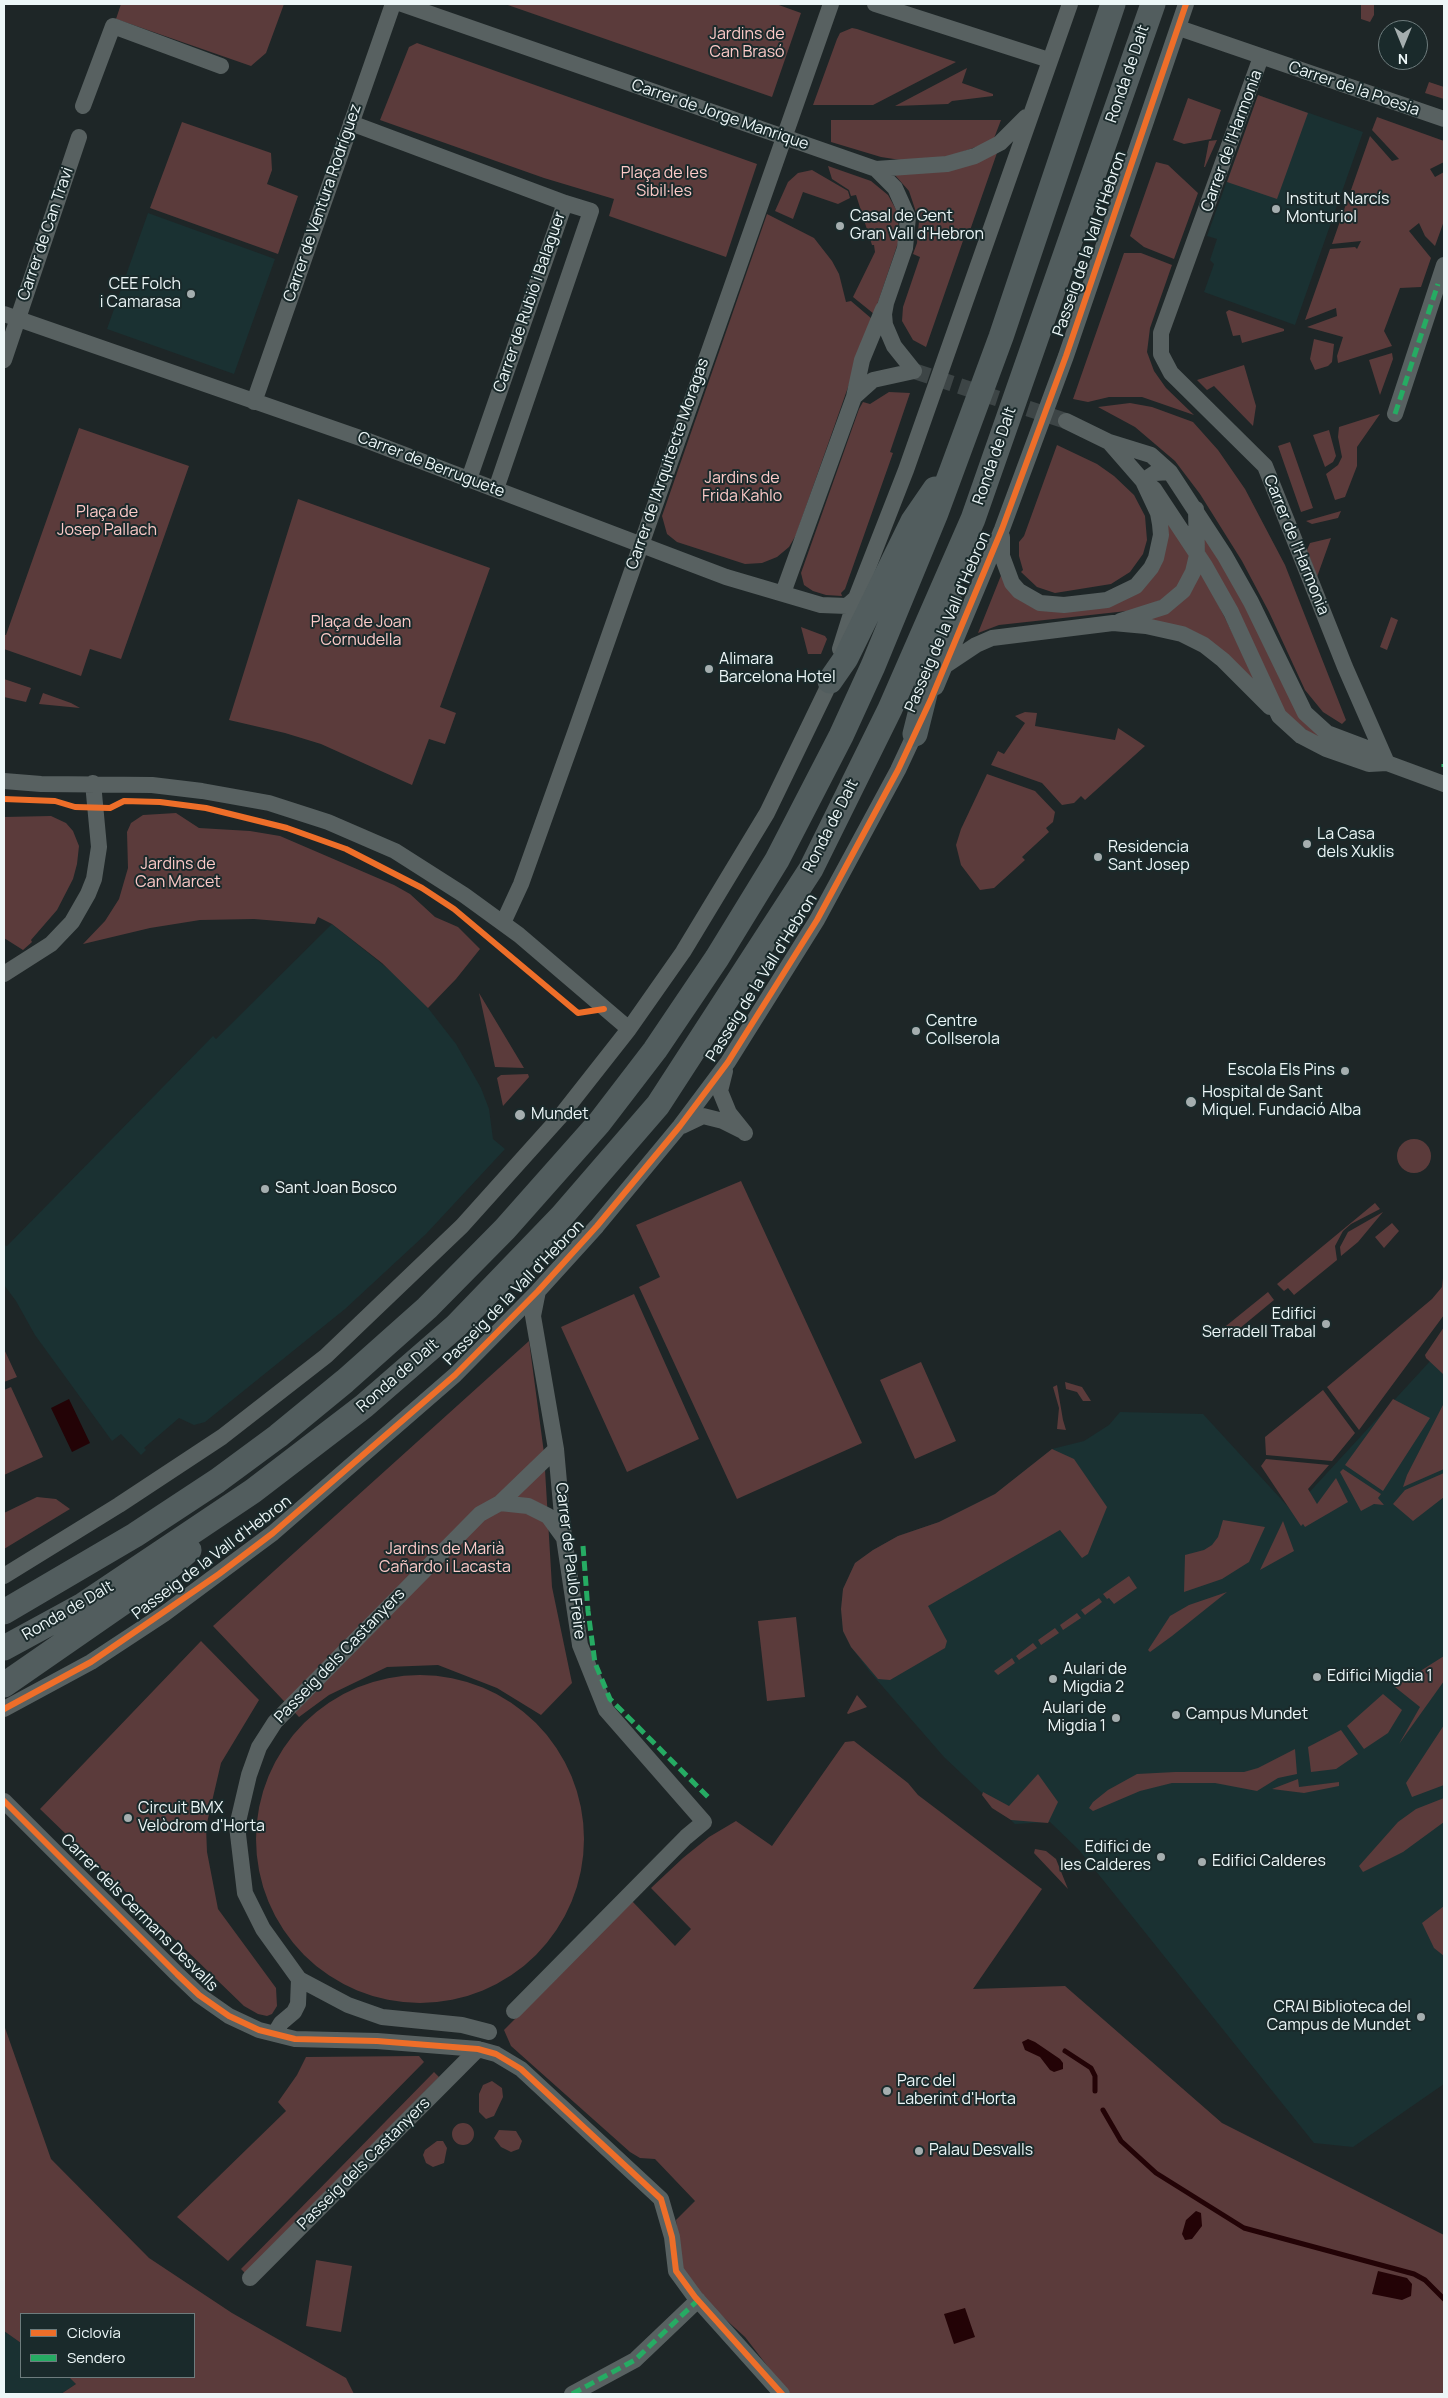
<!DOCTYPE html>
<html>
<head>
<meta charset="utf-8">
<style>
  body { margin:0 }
  #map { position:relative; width:1448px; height:2398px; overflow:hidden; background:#1e2627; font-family:Manrope,sans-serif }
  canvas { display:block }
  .frame { position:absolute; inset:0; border:5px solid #edf7f8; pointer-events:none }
  .legend { position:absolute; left:20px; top:2313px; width:175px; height:65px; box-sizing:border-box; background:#1a2a2b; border:1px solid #6e7c7d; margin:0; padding:6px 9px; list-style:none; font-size:15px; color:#edf7f8 }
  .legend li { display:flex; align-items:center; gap:10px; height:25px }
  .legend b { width:25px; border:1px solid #6e7c7d }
  .north { position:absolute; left:1378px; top:20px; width:50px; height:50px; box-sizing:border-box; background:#1a2a2b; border:1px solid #6e7c7d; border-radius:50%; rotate:180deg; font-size:14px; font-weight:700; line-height:20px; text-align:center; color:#edf7f8 }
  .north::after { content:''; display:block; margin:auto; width:18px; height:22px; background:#a5aeaf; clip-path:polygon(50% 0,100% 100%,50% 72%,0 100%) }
</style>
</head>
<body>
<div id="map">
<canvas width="1448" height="2398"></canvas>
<div class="frame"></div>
<ul class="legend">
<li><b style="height:6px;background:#ee6e29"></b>Ciclovía</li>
<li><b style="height:6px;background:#26ab63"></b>Sendero</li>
</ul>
<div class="north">N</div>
</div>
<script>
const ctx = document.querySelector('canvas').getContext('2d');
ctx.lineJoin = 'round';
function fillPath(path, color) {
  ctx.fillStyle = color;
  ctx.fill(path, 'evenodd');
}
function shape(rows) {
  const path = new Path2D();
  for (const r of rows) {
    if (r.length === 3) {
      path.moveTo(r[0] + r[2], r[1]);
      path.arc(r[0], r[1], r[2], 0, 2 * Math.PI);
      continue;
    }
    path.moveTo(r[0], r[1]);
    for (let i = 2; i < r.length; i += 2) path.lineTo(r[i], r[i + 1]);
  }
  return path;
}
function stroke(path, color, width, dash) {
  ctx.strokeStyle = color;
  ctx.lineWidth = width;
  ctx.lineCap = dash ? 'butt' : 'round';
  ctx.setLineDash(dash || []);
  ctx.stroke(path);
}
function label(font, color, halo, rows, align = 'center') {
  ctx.font = font + ' Manrope,sans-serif';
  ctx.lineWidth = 4;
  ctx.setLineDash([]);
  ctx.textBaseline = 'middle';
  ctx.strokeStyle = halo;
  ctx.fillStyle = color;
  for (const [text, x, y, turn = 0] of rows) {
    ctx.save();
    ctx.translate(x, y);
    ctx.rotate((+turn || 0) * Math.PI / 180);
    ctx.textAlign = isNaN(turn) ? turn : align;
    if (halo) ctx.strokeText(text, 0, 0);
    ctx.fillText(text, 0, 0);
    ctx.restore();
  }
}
fillPath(shape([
  [1258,95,1363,132,1295,325,1204,292,1214,264,1210,260,1217,239,1207,236],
  [148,213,275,259,234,374,107,329],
  [332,924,397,976,428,1008,456,1044,481,1088,489,1109,493,1139,505,1149,426,1234,345,1309,205,1422,194,1425,179,1418,144,1448,146,1450,141,1455,121,1434,112,1441,35,1335,16,1301,4,1285,4,1245,7,1246,213,1036,216,1039],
  [1444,1346,1444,2084,1353,2147,1314,2143,1079,1850,1050,1822,1015,1824,944,1757,870,1672,851,1647,843,1631,841,1609,843,1589,855,1563,873,1550,898,1536,939,1522,995,1494,1052,1449,1084,1441,1109,1425,1120,1412,1203,1414,1292,1511],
  [4,2331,21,2343,21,2377,69,2377,76,2384,61,2394,4,2393]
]), '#1a3132');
fillPath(shape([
  [121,4,284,4,266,53,251,66,116,19],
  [505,4,776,4,801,13,772,97],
  [1361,4,1374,4,1374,15,1370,22,1361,19],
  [852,28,857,29,956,62,873,105,813,105,837,39,840,33],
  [417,43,757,164,726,257,609,216,614,199,544,178,380,120,409,47],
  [967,68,962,83,993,94,993,96,952,101,948,104,895,106],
  [1429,82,1444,87,1444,99,1425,93],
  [1258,95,1308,113,1277,199,1227,182],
  [1188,98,1221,110,1211,139,1184,144,1173,140],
  [1377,117,1444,141,1444,162,1430,169,1435,177,1444,172,1444,221,1435,246,1425,236,1419,223,1409,231,1431,258,1421,287,1400,288,1384,331,1392,346,1338,363,1337,356,1343,337,1307,327,1337,316,1336,308,1305,320,1330,249,1355,247,1357,249,1361,241,1332,244,1370,136,1392,161,1399,159,1372,130],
  [831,120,1001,120,993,141,942,159,907,161,881,157,831,142],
  [182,122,271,153,272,170,267,184,298,196,278,254,150,208],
  [1217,140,1205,167,1204,167,1209,141],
  [998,150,968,236,965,235,926,347,913,340,902,321,903,307,920,257,913,254,917,243,919,221,909,191,894,174],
  [1156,162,1168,165,1198,193,1174,259,1144,247,1130,236],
  [828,166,871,181,888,195,898,213,899,240,874,314,853,297,875,252,874,245,872,245,856,195,851,196,849,190,832,179],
  [812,170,848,191,850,198,838,204,803,192,793,219,775,211,788,182,798,173],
  [767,214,814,238,832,261,839,274,846,302,851,301,872,319,796,535,789,547,777,557,762,563,745,564,677,542,667,534,662,516],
  [1124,253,1141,253,1172,265,1150,328,1147,352,1154,371,1166,388,1194,415,1142,397,1109,397,1088,402,1073,399],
  [1229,310,1284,329,1284,331,1242,343,1240,335,1233,336,1226,312],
  [1314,339,1334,344,1332,362,1328,366,1315,370,1310,359],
  [1392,353,1393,359,1380,395,1369,360],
  [1244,365,1256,406,1253,426,1214,386,1207,390,1197,380],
  [889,392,910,393,890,452,893,453,845,589,841,593,842,596,826,595,813,591,804,585,801,573,859,409,863,402,870,404],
  [1130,403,1152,407,1193,422,1218,450,1245,489,1285,565,1346,720,1342,724,1323,712,1305,690,1269,612,1242,561,1200,494,1175,461,1135,427,1098,407],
  [1380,414,1357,447,1357,466,1345,497,1335,500,1326,474,1338,465,1342,457,1338,437,1339,427],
  [79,428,189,466,121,659,90,649,81,676,4,649,4,635,6,635],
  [1329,430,1336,456,1333,462,1325,467,1313,435],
  [1290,442,1313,508,1301,512,1278,446],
  [1057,445,1097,464,1114,476,1134,495,1145,516,1147,540,1143,554,1130,572,1111,584,1055,593,1037,587,1021,572,1023,570,1019,556,1019,542,1024,536],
  [298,499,490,568,440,707,456,713,445,744,429,739,412,785,321,744,285,733,229,720],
  [1341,511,1338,518,1312,524,1306,521],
  [1165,519,1191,556,1181,583,1166,598,1136,610,999,625,978,633,1002,573,1025,601,1137,592],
  [1203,530,1319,732,1322,743,1282,710,1205,558],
  [1331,538,1317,577,1307,550,1310,543],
  [1201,570,1261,690,1219,650,1142,619],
  [1391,617,1398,620,1387,650,1380,647],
  [801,627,825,636,827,639,821,654,808,654],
  [4,679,31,688,26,702,4,697],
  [43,693,71,703,80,708,39,704],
  [1025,712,1037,713,1035,726,1115,740,1118,728,1145,746,1085,800,1081,796,1074,803,1062,805,1042,783,991,765,998,751,1004,754,1025,723,1015,716],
  [987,774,1035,791,1055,812,1053,822,1046,828,1049,832,1022,857,1025,860,994,888,980,890,961,865,956,845,961,829],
  [176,813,199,828,250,831,280,836,394,885,410,894,435,917,458,927,480,949,456,979,428,1008,382,963,332,924,318,917,315,924,254,919,200,920,150,928,83,944,105,921,119,899,128,868,127,832,131,823,143,815],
  [51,816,66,823,73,831,79,846,77,864,73,879,57,910,31,940,32,942,23,950,4,938,4,817],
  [479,993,524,1068,495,1067],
  [528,1074,529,1077,503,1106,497,1078,501,1075],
  [1414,1156,17],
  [741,1181,862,1443,737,1499,639,1287,660,1277,636,1225],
  [1375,1203,1380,1209,1351,1224,1343,1231,1335,1246,1337,1260,1294,1295,1288,1288,1284,1291,1277,1284],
  [1383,1212,1358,1242,1341,1256,1340,1247,1348,1232],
  [1392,1223,1399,1231,1384,1248,1375,1237],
  [1444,1269,1444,1315,1359,1430,1327,1387,1432,1299,1442,1287],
  [1268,1292,1274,1300,1228,1338,1221,1330],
  [634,1294,699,1439,627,1472,561,1327],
  [1444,1327,1444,1373,1443,1374,1426,1358,1425,1355],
  [529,1341,544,1453,552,1587,572,1683,541,1715,497,1688,438,1665,387,1667,329,1695,299,1717,213,1626],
  [4,1349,17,1377,4,1382],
  [921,1362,956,1441,915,1459,880,1380],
  [1065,1382,1082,1387,1091,1401,1083,1401,1077,1392,1066,1389],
  [1057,1385,1063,1420,1066,1430,1057,1429,1059,1408,1053,1387],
  [11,1387,43,1457,4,1475,4,1390],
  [1323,1390,1355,1433,1332,1461,1266,1455,1265,1437],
  [1393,1399,1430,1418,1383,1491,1345,1465],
  [1444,1403,1444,1469,1403,1487,1407,1475],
  [1052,1449,1074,1459,1107,1507,1088,1554,1082,1558,1060,1530,928,1606,947,1641,945,1648,890,1680,878,1679,851,1647,843,1631,841,1609,843,1589,855,1563,873,1550,898,1536,939,1522,995,1494],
  [1266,1459,1329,1465,1308,1489,1317,1504,1336,1478,1348,1502,1305,1527,1303,1524,1301,1526,1261,1466],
  [1343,1469,1381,1494,1378,1498,1384,1505,1374,1504,1361,1511,1340,1472],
  [1444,1473,1444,1497,1413,1521,1393,1504,1405,1490],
  [37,1497,56,1499,70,1509,4,1549,4,1513],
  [1223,1520,1265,1527,1249,1562,1222,1579,1184,1592,1185,1555,1204,1550,1212,1545,1218,1537],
  [1283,1521,1294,1551,1260,1570],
  [1129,1576,1137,1588,1114,1604,1109,1598,1107,1599,1103,1594],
  [1227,1592,1172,1636,1150,1652,1148,1650,1170,1616,1189,1605],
  [1099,1598,1102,1602,1085,1615,1081,1610],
  [1077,1613,1081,1618,1063,1630,1060,1625],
  [796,1617,805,1697,767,1701,758,1621],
  [1055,1628,1059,1633,1041,1645,1038,1640],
  [201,1641,259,1700,221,1763,206,1827,207,1852,218,1909,276,1988,277,2006,272,2014,267,2016,258,2014,244,2006,40,1809],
  [1033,1643,1037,1648,1019,1660,1016,1656],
  [1444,1656,1444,1681,1399,1744,1420,1707,1395,1687],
  [1012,1658,1015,1663,998,1675,994,1671],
  [420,1839,164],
  [1383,1694,1402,1710,1388,1733,1364,1749,1347,1726],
  [857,1695,867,1707,848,1714,847,1713],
  [1444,1725,1444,1785,1412,1797,1406,1783],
  [1341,1730,1358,1754,1336,1769,1311,1772,1308,1747],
  [854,1741,908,1783,918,1795,1042,1889,973,1989,1065,1986,1222,2123,1444,2235,1444,2394,789,2394,745,2337,700,2296,683,2270,676,2220,695,2201,655,2159,640,2158,630,2152,511,2046,504,2030,632,1901,675,1946,691,1929,651,1888,683,1858,709,1837,736,1821,772,1846,845,1742],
  [1295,1749,1297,1774,1278,1778,1257,1791,1215,1783,1172,1783,1140,1791,1093,1811,1089,1808,1093,1802,1108,1790,1137,1774,1175,1772,1244,1772,1258,1768],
  [1038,1774,1058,1802,1048,1823,1011,1820,992,1808,982,1795,983,1792,1009,1806],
  [1298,1779,1299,1787,1339,1782,1339,1786,1304,1793,1272,1789],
  [1444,1798,1444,1822,1403,1852,1363,1872,1359,1866,1398,1822,1416,1809],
  [1035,1849,1046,1851,1056,1859,1068,1889,1034,1853],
  [1444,1906,1444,1956,1434,1948,1422,1923],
  [4,2025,51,2159,149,2258,232,2313,346,2378,354,2394,61,2394,76,2384,69,2377,194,2377,194,2314,21,2314,21,2343,4,2331],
  [419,2056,424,2062,228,2261,177,2217,286,2111,278,2102,297,2075,306,2057],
  [434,2072,439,2077,245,2273,241,2269],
  [492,2081,502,2088,503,2097,494,2116,486,2119,479,2112,479,2094,483,2085],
  [463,2134,11],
  [499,2130,516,2131,522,2141,519,2149,511,2152,501,2147,494,2138],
  [437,2141,443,2141,447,2148,444,2163,433,2167,426,2163,423,2155,425,2150],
  [316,2260,352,2266,341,2332,306,2326]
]), '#5b3b3b');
fillPath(shape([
  [69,1399,90,1443,72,1452,51,1408],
  [1028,2039,1035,2042,1060,2059,1063,2063,1063,2069,1054,2072,1050,2070,1040,2057,1025,2050,1022,2042],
  [1196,2211,1201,2213,1202,2226,1192,2239,1185,2240,1182,2234,1186,2220],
  [1378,2271,1407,2278,1412,2284,1411,2296,1402,2300,1372,2294],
  [965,2308,975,2337,954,2344,944,2314]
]), '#230306');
stroke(shape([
  [1065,2051,1091,2068,1095,2076,1095,2091],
  [1103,2110,1121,2141,1156,2173,1244,2228,1414,2274,1425,2280,1444,2299]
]), '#230306', 5);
stroke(shape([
  [914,371,1066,421]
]), '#3d4546', 16, [16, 8]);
stroke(shape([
  [402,4,876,169,947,164,975,156,1000,143,1026,117],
  [875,4,1049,60],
  [1179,28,1444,119],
  [1261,57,1161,333,1161,354,1171,373,1265,466,1345,667,1387,763],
  [83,106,113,26,221,66],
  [351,123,565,203,591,211,496,489],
  [4,314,363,439,726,577,821,605,847,606,856,598],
  [4,360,79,137],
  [854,397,862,360,883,309],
  [254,402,393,4],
  [1395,414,1444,265],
  [1066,421,1109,442,1151,455,1170,472,1225,556,1251,602,1305,713,1327,733,1380,753],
  [1170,472,1155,473,1143,481,1154,489,1205,566,1231,612,1279,716,1301,736,1326,749,1369,764,1387,763,1444,784],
  [469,479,565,203],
  [1002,537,1002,556,1012,583,1019,591,1040,603,1064,605,1107,600,1136,586,1151,568,1156,558,1161,535,1160,524,1158,513,1143,481,1109,442],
  [783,593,854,397,873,380,914,371,894,346,885,325,884,314,886,303,905,248,908,217,895,188,876,169],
  [1120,621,1164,607,1183,591,1193,572,1197,555,1196,509],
  [840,649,856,598,906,470,1070,4],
  [946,665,976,645,992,638,1113,623,1146,626,1182,634,1204,645,1223,660,1270,707],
  [936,687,1002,529,1066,356,1186,4],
  [4,781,41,784,152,785,202,791,269,803,328,822,395,851,464,895,519,935,629,1029],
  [503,923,521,884,576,730,831,4],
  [4,974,51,944,72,922,88,894,94,879,99,847,93,783],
  [725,1071,720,1091,729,1113,745,1133],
  [682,1126,703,1116,723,1121,741,1130],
  [500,1503,528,1506,548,1516,564,1538],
  [4,1576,119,1505,222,1437,326,1356,462,1226,559,1118,629,1029,683,952,767,813,826,691,832,672],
  [4,1709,91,1662,164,1614,273,1533,455,1375,538,1291,597,1226,680,1126,728,1062,817,920,898,770,919,725],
  [4,1801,177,1974,199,1995,229,2016,259,2030,295,2039,377,2041,478,2049,496,2054,521,2069,661,2199,672,2237,676,2271,695,2297,782,2394],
  [514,2011,686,1837,704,1822,606,1710,580,1645,564,1538,556,1449,533,1316,538,1291],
  [489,2032,462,2025,382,2017,348,2005,299,1979,263,1929,245,1893,237,1826,249,1775,259,1747,275,1722,480,1514,500,1503,556,1449],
  [275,2033,281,2023,294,2012,298,2004,299,1979],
  [250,2278,478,2049],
  [572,2394,635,2360,698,2300]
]), '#586161', 16);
stroke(shape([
  [830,681,846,658,913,521,935,489],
  [915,734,935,654,951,604],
  [4,1612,135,1535,217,1481,278,1436,345,1381,427,1308,505,1229,599,1123,655,1050,717,958,777,860,841,736,873,666,936,513,1001,337,1113,4],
  [4,1648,83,1605,253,1491,364,1406,456,1326,562,1216,658,1105,811,869,890,709,973,519,1153,4],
  [4,1685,154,1581,189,1550]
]), '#525d5e', 25);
stroke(shape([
  [1395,414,1438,284],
  [1444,767,1444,764],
  [583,1546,588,1611,595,1663,610,1699,709,1798],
  [572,2394,635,2360,698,2300]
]), '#26ab63', 5, [10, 5]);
stroke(shape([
  [4,799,55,801,75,807,110,808,124,801,160,802,206,808,287,828,346,849,422,888,454,909,578,1013,604,1009],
  [4,1709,91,1662,219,1574,273,1533,455,1375,538,1291,597,1226,680,1126,728,1062,817,920,898,770,931,699,1002,529,1066,356,1186,4],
  [4,1801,177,1974,199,1995,229,2016,259,2030,295,2039,377,2041,478,2049,496,2054,521,2069,661,2199,672,2237,676,2271,695,2297,782,2394]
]), '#ee6e29', 6);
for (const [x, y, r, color] of [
  [1276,209,5,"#a5aeaf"],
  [840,226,5,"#a5aeaf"],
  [191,294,5,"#a5aeaf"],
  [709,669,5,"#a5aeaf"],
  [1307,844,5,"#a5aeaf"],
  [1098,857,5,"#a5aeaf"],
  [916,1031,5,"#a5aeaf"],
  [1345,1071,5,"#a5aeaf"],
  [1191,1102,6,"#a5aeaf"],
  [520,1115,6,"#a5aeaf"],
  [265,1189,5,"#a5aeaf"],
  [1326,1324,5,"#a5aeaf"],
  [1317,1677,5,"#a5aeaf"],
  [1053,1679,5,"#a5aeaf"],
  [1176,1715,5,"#a5aeaf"],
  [1116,1718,5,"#a5aeaf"],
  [128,1818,5,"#a5aeaf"],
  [1161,1857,5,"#a5aeaf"],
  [1202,1862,5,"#a5aeaf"],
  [1421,2017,5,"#a5aeaf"],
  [887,2091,5,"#a5aeaf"],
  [919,2151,5,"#a5aeaf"]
]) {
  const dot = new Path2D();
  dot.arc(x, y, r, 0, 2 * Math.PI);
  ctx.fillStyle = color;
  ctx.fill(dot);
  stroke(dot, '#1a2a2b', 2);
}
label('16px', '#fdcac8', '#1a2a2b', [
  ["Jardins de",747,35],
  ["Can Brasó",747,53],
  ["Plaça de les",664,174],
  ["Sibil·les",664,192],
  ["Jardins de",742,479],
  ["Frida Kahlo",742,497],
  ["Plaça de",107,513],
  ["Josep Pallach",107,531],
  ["Plaça de Joan",361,623],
  ["Cornudella",361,641],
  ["Jardins de",178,865],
  ["Can Marcet",178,883],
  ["Jardins de Marià",445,1550],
  ["Cañardo i Lacasta",445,1568]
]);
label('16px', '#edf7f8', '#1a2a2b', [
  ["Ronda de Dalt",1128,74,-71],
  ["Carrer de la Poesia",1354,89,19],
  ["Carrer de Jorge Manrique",720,115,19],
  ["Carrer de l'Harmonia",1232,141,-70],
  ["Carrer de Ventura Rodríguez",323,203,-71],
  ["Carrer de Can Travi",46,234,-71],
  ["Passeig de la Vall d'Hebron",1090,244,-71],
  ["Carrer de Rubió i Balaguer",530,302,-71],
  ["Ronda de Dalt",995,456,-71],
  ["Carrer de l'Arquitecte Moragas",668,464,-71],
  ["Carrer de Berruguete",431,465,21],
  ["Carrer de l'Harmonia",1296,545,68],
  ["Passeig de la Vall d'Hebron",948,622,-67],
  ["Ronda de Dalt",831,826,-63],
  ["Passeig de la Vall d'Hebron",762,978,-58],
  ["Passeig de la Vall d'Hebron",514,1293,-46],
  ["Ronda de Dalt",398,1376,-41],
  ["Passeig de la Vall d'Hebron",212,1558,-37],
  ["Carrer de Paulo Freire",570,1561,83],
  ["Ronda de Dalt",68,1611,-30],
  ["Passeig dels Castanyers",340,1656,-46],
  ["Carrer dels Germans Desvalls",139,1913,45],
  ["Passeig dels Castanyers",364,2164,-45]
]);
label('16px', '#edf7f8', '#1a2a2b', [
  ["Institut Narcís",1286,200],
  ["Monturiol",1286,218],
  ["Casal de Gent",850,217],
  ["Gran Vall d'Hebron",850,235],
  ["CEE Folch",181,285,"right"],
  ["i Camarasa",181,303,"right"],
  ["Alimara",719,660],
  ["Barcelona Hotel",719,678],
  ["La Casa",1317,835],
  ["dels Xuklis",1317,853],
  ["Residencia",1108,848],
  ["Sant Josep",1108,866],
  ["Centre",926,1022],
  ["Collserola",926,1040],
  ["Escola Els Pins",1335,1071,"right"],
  ["Hospital de Sant",1202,1093],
  ["Miquel. Fundació Alba",1202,1111],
  ["Mundet",531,1115],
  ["Sant Joan Bosco",275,1189],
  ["Edifici",1316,1315,"right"],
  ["Serradell Trabal",1316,1333,"right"],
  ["Aulari de",1063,1670],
  ["Migdia 2",1063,1688],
  ["Edifici Migdia 1",1327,1677],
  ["Aulari de",1106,1709,"right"],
  ["Migdia 1",1106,1727,"right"],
  ["Campus Mundet",1186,1715],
  ["Circuit BMX",138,1809],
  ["Velòdrom d'Horta",138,1827],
  ["Edifici de",1151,1848,"right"],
  ["les Calderes",1151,1866,"right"],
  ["Edifici Calderes",1212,1862],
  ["CRAI Biblioteca del",1411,2008,"right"],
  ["Campus de Mundet",1411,2026,"right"],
  ["Parc del",897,2082],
  ["Laberint d'Horta",897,2100],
  ["Palau Desvalls",929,2151]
], 'left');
</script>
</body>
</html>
